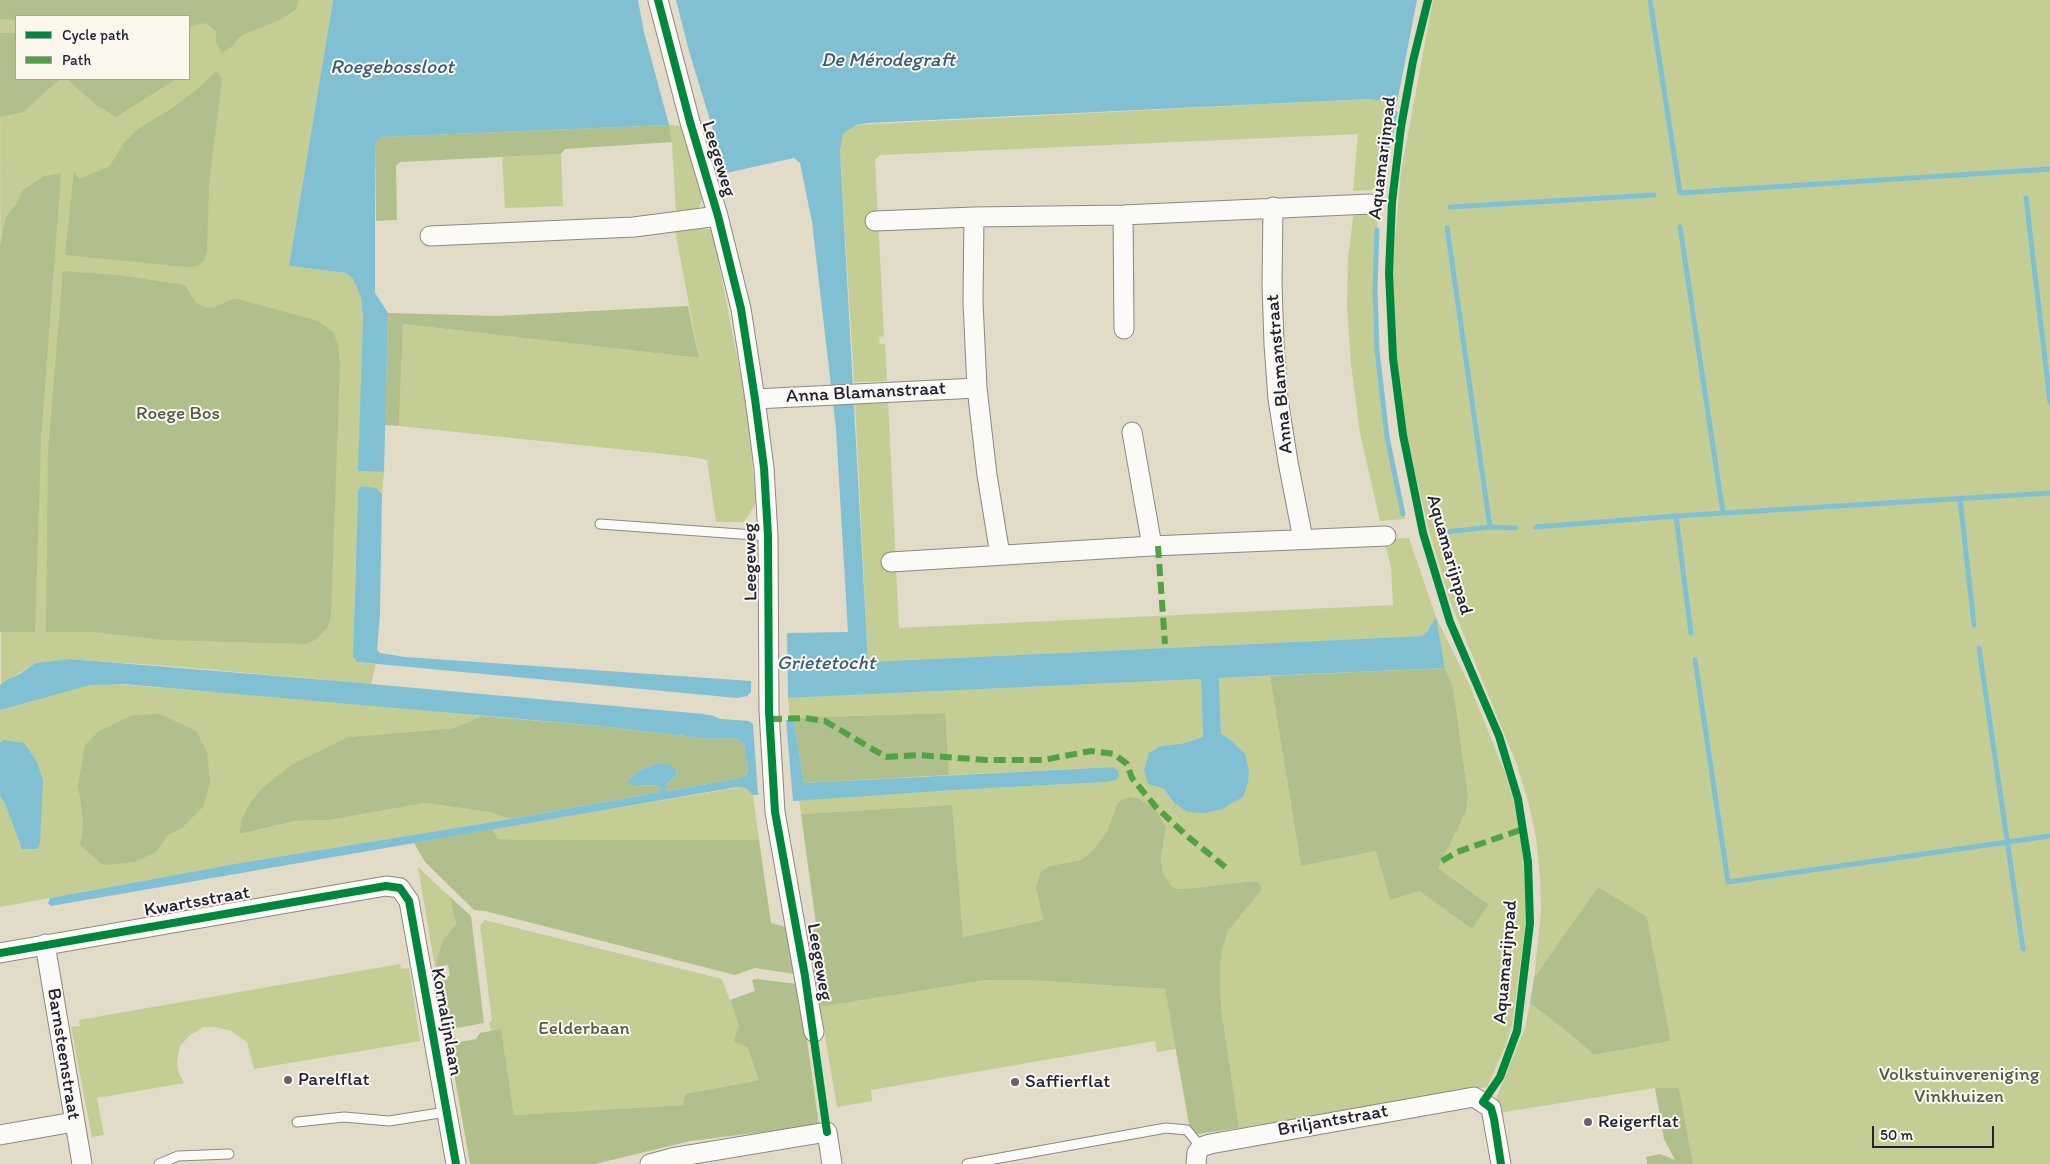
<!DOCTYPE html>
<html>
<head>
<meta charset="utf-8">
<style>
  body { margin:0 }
  #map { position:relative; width:2050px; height:1164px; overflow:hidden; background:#e2dbc8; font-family:Itim,sans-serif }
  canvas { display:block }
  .legend { position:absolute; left:15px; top:15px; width:175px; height:65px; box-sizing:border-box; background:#fbf7ec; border:1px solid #a4a2a5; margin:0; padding:6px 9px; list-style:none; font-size:15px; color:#22223b }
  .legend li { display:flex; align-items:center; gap:10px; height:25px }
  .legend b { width:25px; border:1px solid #a4a2a5 }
  .scale { position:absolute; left:1872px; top:1126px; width:122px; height:22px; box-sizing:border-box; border:2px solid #22223b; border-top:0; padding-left:6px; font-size:15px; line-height:18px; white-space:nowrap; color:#22223b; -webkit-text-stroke:4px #fbf7ec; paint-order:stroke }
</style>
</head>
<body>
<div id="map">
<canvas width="2050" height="1164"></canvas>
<ul class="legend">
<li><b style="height:6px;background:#00873e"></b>Cycle path</li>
<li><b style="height:6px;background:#50a245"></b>Path</li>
</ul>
<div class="scale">50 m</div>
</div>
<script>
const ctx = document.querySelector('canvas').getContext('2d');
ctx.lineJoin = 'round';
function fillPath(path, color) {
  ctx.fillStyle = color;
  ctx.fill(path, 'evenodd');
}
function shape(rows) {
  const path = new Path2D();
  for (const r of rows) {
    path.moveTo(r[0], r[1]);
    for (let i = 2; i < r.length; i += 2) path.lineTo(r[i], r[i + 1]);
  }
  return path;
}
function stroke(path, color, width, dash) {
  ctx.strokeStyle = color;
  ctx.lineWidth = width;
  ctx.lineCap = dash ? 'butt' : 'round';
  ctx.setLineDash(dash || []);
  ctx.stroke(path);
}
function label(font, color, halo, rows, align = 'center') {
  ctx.font = font + ' Itim,sans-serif';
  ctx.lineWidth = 4;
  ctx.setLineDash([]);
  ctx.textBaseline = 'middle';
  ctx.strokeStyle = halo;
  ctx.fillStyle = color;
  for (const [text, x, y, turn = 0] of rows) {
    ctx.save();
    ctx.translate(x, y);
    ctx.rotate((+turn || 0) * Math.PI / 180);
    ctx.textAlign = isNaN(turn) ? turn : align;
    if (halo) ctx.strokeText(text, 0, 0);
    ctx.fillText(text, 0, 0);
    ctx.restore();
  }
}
fillPath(shape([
  [0,0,333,0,289,266,346,273,353,279,361,297,363,317,359,471,384,472,382,494,379,490,358,491,354,613,357,662,376,664,371,684,181,667,70,659,35,663,1,685],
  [16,16,189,16,189,79,16,79],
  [1433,0,2050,0,2050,1164,1693,1164,1679,1088,1655,1088,1498,1113,1495,1101,1525,1028,1530,1003,1575,1038,1594,1055,1671,1041,1647,917,1598,888,1534,978,1541,911,1540,878,1536,838,1529,805,1517,765,1450,601,1429,531,1404,426,1395,359,1392,307,1393,262,1401,171],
  [1369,99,1382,101,1395,113,1383,170,1381,189,1353,191,1358,134,880,155,875,160,884,336,879,337,880,344,885,344,887,381,854,382,840,151,843,134,856,125],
  [669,125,680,126,704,196,698,209,676,212,672,142],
  [561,154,563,206,505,208,502,157],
  [1379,210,1374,260,1373,307,1376,361,1386,429,1405,519,1380,521,1360,433,1351,364,1347,307,1348,259,1354,211],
  [690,229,712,229,746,402,756,503,744,522,716,522,707,460,693,457,399,426,403,324,699,358,675,230],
  [888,400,899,628,1393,605,1391,567,1384,539,1409,538,1436,617,1470,686,1504,770,1516,809,1527,879,1526,921,1512,1025,1505,1047,1487,1087,1239,1128,1221,1007,1220,966,1223,947,1228,931,1261,891,1253,881,1185,889,1178,889,1171,886,1163,873,1161,858,1166,828,1117,804,1107,831,1093,850,1081,860,1049,866,1036,888,1043,920,963,937,951,805,801,814,799,800,955,790,1106,782,1118,770,1113,767,949,775,944,713,790,718,788,698,1201,679,1203,737,1185,743,1161,746,1148,784,1164,789,1173,803,1231,740,1221,735,1219,678,1270,676,1301,866,1376,851,1419,891,1472,929,1489,905,1438,868,1468,795,1453,687,1445,668,1436,618,1427,633,1422,636,868,662,855,401],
  [103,683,377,705,481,716,455,728,348,737,262,788,251,801,242,818,239,834,296,821,329,820,425,803,489,812,511,819,240,863,0,907,0,796,5,804,22,849,3,740,0,743,0,710,91,685],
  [78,786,182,828,167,836,157,851,80,845,83,822],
  [741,787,749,789,753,795,759,840,530,840,498,839,492,829],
  [418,867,450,897,456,924,442,941,435,967],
  [485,920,722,979,759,1080,685,1094,683,1105,514,1115,501,1030,491,1031,489,1022,492,1021,480,925],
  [400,964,401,969,409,968,420,1041,254,1069,247,1042,231,1031,215,1027,203,1027,190,1035,180,1046,177,1061,178,1071,184,1083,97,1098,104,1135,92,1137,71,1027,80,1026,79,1020],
  [986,980,1026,980,1165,989,1176,1049,1157,1052,1155,1041,871,1090,872,1101,837,1107,820,1007]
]), '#c4cd93');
fillPath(shape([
  [0,0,299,0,296,9,280,20,242,35,230,48,222,53,216,42,216,31,206,23,189,27,189,16,16,16,16,20,0,19],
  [0,33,16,33,16,79,60,79,23,112,0,117],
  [216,71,222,78,209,186,207,252,204,261,197,266,187,267,65,255,74,171,79,179,110,166,123,144,138,129,174,107,195,91],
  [67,79,176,79,116,117,96,105],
  [669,125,672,142,565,149,561,154,400,162,396,166,397,220,376,221,375,143,380,137],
  [61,173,41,439,35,632,0,632,0,245,6,217,17,203,23,190,44,176],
  [63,271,117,275,185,285,196,303,205,307,213,308,234,298,318,321,333,332,338,344,340,365,331,614,328,627,315,640,306,644,164,640,94,632,46,632,48,452],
  [688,306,699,358,403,324,399,426,385,425,388,313,497,316],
  [1445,668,1453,687,1468,795,1466,811,1438,868,1489,905,1472,929,1419,891,1390,900,1376,851,1301,866,1270,676],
  [945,713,949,775,804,783,794,720,790,720,790,718],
  [160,714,196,731,207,752,210,782,203,807,182,828,167,836,157,851,135,862,103,865,80,845,83,822,78,786,85,745,99,731,133,715],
  [481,716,600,726,710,739,735,738,744,745,748,771,746,775,742,778,668,791,666,788,666,784,676,776,677,770,655,764,640,770,630,778,633,786,658,785,660,787,659,792,511,819,489,812,425,803,329,820,296,821,239,834,242,818,251,801,262,788,293,764,348,737,455,728],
  [1130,797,1139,799,1155,809,1166,828,1161,858,1163,873,1171,886,1178,889,1185,889,1253,881,1259,883,1261,887,1261,891,1228,931,1223,947,1220,966,1221,1007,1239,1128,1191,1135,1165,989,1026,980,986,980,820,1007,809,941,816,924,801,814,952,805,963,937,1043,920,1036,888,1040,873,1049,866,1081,860,1093,850,1107,831,1117,804,1123,799],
  [492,829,498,839,530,840,759,840,771,923,785,927,795,974,755,968,735,975,485,911,474,910,425,862,414,843],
  [1598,887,1647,917,1671,1041,1594,1055,1575,1038,1530,1003,1534,978],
  [450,897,471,916,484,1023,446,1030,437,979,450,976,448,965,435,967,442,941,456,924],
  [757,979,797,984,804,1019,819,1125,690,1141,595,1164,470,1164,448,1039,455,1038,460,1042,476,1039,480,1033,501,1029,514,1115,683,1105,685,1094,759,1080,747,1047,734,1041,739,1026,730,1000,755,991,752,980],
  [1655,1088,1679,1088,1693,1164,1647,1164,1646,1157,1660,1154,1675,1160,1664,1139]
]), '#b1bf8d');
fillPath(shape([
  [333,0,638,0,644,32,669,125,380,137,375,143,375,293,388,313,384,472,358,471,363,317,361,297,353,279,346,273,289,266],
  [676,0,1417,0,1395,113,1382,101,1369,99,868,123,856,125,843,134,840,151,868,662,1422,636,1427,632,1436,617,1445,668,1219,678,1221,734,1231,740,1245,754,1249,770,1248,783,1243,797,1222,809,1206,813,1187,812,1173,802,1164,789,1148,784,1144,770,1149,753,1161,746,1185,743,1203,737,1201,679,788,698,787,633,848,632,836,429,812,222,800,163,794,158,726,173,689,51],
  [361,486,376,488,382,494,380,614,377,650,380,653,405,657,751,681,751,692,747,696,737,698,357,662,353,657,358,491],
  [70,659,338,681,703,714,714,716,720,719,749,721,753,724,758,795,753,795,746,788,737,787,51,906,48,903,50,898,240,863,511,819,659,792,660,787,657,785,632,786,628,782,630,778,640,770,655,764,668,764,677,770,676,776,666,784,666,788,668,791,741,778,746,775,748,771,744,745,735,738,710,739,600,726,123,684,91,685,0,710,0,685,7,680,20,674,35,663],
  [786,720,794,720,804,783,1113,767,1118,770,1119,776,1116,780,1106,782,955,790,793,801],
  [3,740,24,743,37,762,43,780,40,843,37,849,22,849,5,804,0,796,0,743]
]), '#81c0d2');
stroke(shape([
  [1650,0,1680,193,2050,169],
  [1381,189,1383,170,1395,113],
  [2026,198,2050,402],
  [1450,207,1654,195],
  [1680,227,1723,513],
  [1447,228,1490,527],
  [1377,230,1375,290,1377,350,1387,437,1403,514],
  [1960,499,1974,625],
  [1676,516,1691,633],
  [1536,527,1676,516,2050,493],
  [1438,533,1490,527,1515,528],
  [1979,648,2023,949],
  [1695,660,1728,882,2050,836]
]), '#81c0d2', 5);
const service = shape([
  [600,524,768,536],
  [297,1122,344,1117,389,1121,446,1112],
  [159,1164,178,1156,229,1154],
  [967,1164,1166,1128,1187,1130,1201,1147]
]);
const minor = shape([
  [658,0,690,122,718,216,741,309,755,399,764,468,768,536,769,711,775,812,814,1032],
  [1273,207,1272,284,1274,344,1278,399,1288,462,1303,539],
  [1123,215,1124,329],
  [974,217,973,302,977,388,987,475,1000,555],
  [875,221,974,217,1123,215,1370,204],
  [430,236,634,227,718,216],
  [755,399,977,388],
  [1132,432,1152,546],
  [891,562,1152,546,1386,536],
  [45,944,82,1164],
  [0,953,386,886,400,888,409,901,456,1164],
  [0,1135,74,1122],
  [650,1164,676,1157,827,1132,832,1164],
  [1196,1164,1197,1153,1201,1147,1210,1144,1474,1097,1491,1108,1501,1164]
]);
stroke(service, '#8c8883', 11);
stroke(minor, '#8c8883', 21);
stroke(service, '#fbfaf7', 9);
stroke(minor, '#fbfaf7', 19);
stroke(shape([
  [1158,546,1165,644],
  [770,719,805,718,825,721,886,757,918,755,986,760,1043,760,1091,751,1114,754,1127,764,1132,778,1155,806,1187,836,1229,870],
  [1442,861,1457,852,1523,829]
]), '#50a245', 6, [12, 6]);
stroke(shape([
  [658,0,690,122,718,216,741,309,755,399,764,468,768,536,769,711,775,812,805,976,827,1132],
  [1428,0,1413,61,1401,127,1392,202,1389,273,1393,358,1403,435,1423,533,1450,622,1499,736,1518,799,1528,862,1530,923,1517,1031,1500,1077,1483,1102,1491,1108,1494,1119,1501,1164],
  [0,953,386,886,400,888,409,901,456,1164]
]), '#00873e', 8);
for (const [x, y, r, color] of [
  [288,1080,5,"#65636c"],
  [1015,1082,5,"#65636c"],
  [1588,1122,5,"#65636c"]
]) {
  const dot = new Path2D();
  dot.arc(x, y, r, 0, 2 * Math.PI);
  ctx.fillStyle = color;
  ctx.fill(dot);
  stroke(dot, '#fbf7ec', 2);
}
label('19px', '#22223b', '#fbf7ec', [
  ["Aquamarijnpad",1383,158,-83],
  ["Leegeweg",718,159,73],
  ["Anna Blamanstraat",1280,374,-95],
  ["Anna Blamanstraat",866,393,-3],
  ["Aquamarijnpad",1449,555,74],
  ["Leegeweg",751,562,-91],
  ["Kwartsstraat",197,902,-10],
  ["Leegeweg",819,962,80],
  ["Aquamarijnpad",1506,962,-85],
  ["Kornalijnlaan",446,1022,80],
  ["Barnsteenstraat",63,1054,81],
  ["Briljantstraat",1333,1121,-10]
]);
label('19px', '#525a4a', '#fbf7ec', [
  ["Roege Bos",178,414],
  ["Eelderbaan",584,1029],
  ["Volkstuinvereniging",1959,1075],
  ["Vinkhuizen",1959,1097]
]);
label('19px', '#22223b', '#fbf7ec', [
  ["Parelflat",298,1080],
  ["Saffierflat",1025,1082],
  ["Reigerflat",1598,1122]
], 'left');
label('italic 20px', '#385c79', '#fbf7ec', [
  ["De Mérodegraft",888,61],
  ["Roegebossloot",392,68],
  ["Grietetocht",826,664]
]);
</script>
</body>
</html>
